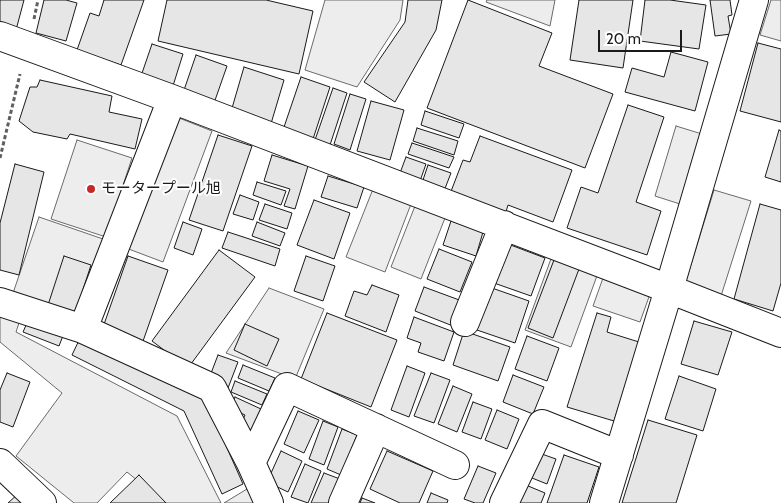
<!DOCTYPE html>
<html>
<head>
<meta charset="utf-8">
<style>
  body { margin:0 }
  #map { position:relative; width:781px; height:503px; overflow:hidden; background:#fff; font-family:Cabin,sans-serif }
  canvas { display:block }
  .scale { position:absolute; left:598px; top:30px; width:84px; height:22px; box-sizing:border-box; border:2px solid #1a1a1a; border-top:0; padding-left:6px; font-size:15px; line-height:18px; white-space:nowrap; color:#1a1a1a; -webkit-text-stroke:4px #fff; paint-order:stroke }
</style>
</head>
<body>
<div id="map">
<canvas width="781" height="503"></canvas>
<div class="scale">20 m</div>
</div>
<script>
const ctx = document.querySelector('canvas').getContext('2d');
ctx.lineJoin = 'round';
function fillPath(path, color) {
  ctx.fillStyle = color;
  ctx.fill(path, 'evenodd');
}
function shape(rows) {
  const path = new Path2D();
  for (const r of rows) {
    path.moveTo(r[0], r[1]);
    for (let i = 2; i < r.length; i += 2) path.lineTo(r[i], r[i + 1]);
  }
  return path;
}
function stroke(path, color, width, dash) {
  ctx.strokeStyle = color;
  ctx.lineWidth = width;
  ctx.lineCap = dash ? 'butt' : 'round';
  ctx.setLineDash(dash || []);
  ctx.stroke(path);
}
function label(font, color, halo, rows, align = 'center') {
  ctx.font = font + ' Cabin,"Noto Sans JP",sans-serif';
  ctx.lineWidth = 4;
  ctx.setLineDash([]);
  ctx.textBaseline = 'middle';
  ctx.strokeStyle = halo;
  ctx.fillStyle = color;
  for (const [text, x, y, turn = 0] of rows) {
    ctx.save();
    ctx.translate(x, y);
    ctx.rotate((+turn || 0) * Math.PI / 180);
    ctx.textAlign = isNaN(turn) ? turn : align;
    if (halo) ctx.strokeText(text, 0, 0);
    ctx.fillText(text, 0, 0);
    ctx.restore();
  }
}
const built = shape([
  [325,0,403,0,400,20,357,87,305,70,325,0],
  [487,0,555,0,550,26,486,2,487,0],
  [771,0,781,0,781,41,760,35,771,0],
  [174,116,212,131,163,262,126,248,174,116],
  [676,126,702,134,680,204,655,196,676,126],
  [77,140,132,158,106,237,51,219,77,140],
  [373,189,411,204,385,272,346,257,373,189],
  [714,190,751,201,721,296,685,284,714,190],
  [415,206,445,218,421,279,391,267,415,206],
  [39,217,106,240,79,322,11,299,39,217],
  [552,256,598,273,571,347,525,330,552,256],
  [603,278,650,294,640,322,593,306,603,278],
  [269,288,324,309,295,379,226,353,269,288],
  [0,309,22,314,16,332,177,416,221,503,165,503,127,472,97,503,74,503,16,456,62,393,0,342,0,309],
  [247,489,255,503,224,503,247,489]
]);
fillPath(built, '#ededed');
stroke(built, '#6a6a6a', 1);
const building = shape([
  [0,0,24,0,16,30,0,25,0,0],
  [44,0,66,0,77,3,66,41,36,33,44,0],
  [104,0,144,0,121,65,77,50,90,13,99,16,104,0],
  [167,0,266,0,313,11,299,74,158,41,167,0],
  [408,0,442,0,436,30,395,102,364,82,405,22,408,0],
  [468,0,552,33,539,66,613,94,585,168,427,108,468,0],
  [579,0,633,0,623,68,570,60,579,0],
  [645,0,670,0,706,5,699,49,640,41,645,0],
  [710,0,730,0,732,15,728,16,731,34,715,36,710,0],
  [758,43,781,49,781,122,740,111,758,43],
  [152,44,183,54,172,89,140,79,152,44],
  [671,52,708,62,695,111,625,92,632,68,664,77,671,52],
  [196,55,227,66,213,106,182,96,196,55],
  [244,67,284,80,270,127,230,115,244,67],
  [301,77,330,87,313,139,283,130,301,77],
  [40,80,112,96,109,112,142,119,135,149,70,134,67,139,33,132,19,121,30,87,37,87,40,80],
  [333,88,347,93,330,145,315,140,333,88],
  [350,94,366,99,350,150,334,144,350,94],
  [371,101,404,110,390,160,357,151,371,101],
  [628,105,664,117,636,202,661,211,647,255,567,228,581,187,598,193,628,105],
  [425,111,464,124,459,138,421,125,425,111],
  [417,128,458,141,454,155,413,141,417,128],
  [779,130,781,131,781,182,765,177,779,130],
  [218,135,252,146,223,231,189,220,218,135],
  [480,136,572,170,553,222,508,205,505,215,450,194,463,160,470,162,480,136],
  [412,143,454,157,449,168,408,154,412,143],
  [272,155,308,166,295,209,284,206,290,189,264,181,272,155],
  [406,157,426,164,420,181,400,173,406,157],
  [15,164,44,172,19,275,0,270,0,223,15,164],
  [428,165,451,173,444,191,422,183,428,165],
  [328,176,364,187,357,208,321,197,328,176],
  [257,182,286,191,281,205,253,195,257,182],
  [240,195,259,202,253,220,233,214,240,195],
  [314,200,350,213,334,259,297,245,314,200],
  [265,204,292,213,287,229,259,220,265,204],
  [760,204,781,210,781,283,773,311,734,299,760,204],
  [451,221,483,232,476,256,443,245,451,221],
  [183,222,202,229,193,255,174,248,183,222],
  [257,222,285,233,280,246,252,236,257,222],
  [228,232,280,249,275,266,222,248,228,232],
  [508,244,545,258,531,296,494,283,508,244],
  [439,249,472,262,460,292,427,279,439,249],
  [219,250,255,277,188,368,152,341,219,250],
  [64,256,91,265,75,314,48,305,64,256],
  [128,256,168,270,142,344,102,330,128,256],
  [306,256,335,266,323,301,294,291,306,256],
  [554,260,579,269,553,338,528,328,554,260],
  [372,285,399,295,386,332,345,316,354,291,367,295,372,285],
  [424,287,462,301,453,326,415,311,424,287],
  [489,287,529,301,515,343,474,329,489,287],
  [327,313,397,340,371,407,301,379,327,313],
  [597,313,611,317,607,332,639,342,614,421,567,407,597,313],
  [31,314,66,328,59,346,23,332,31,314],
  [414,317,454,332,444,361,418,352,421,343,407,338,414,317],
  [694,321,732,332,718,375,681,364,694,321],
  [245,324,279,339,267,366,234,350,245,324],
  [464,331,510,347,498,381,453,365,464,331],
  [82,334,203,394,243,484,222,494,184,411,72,355,82,334],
  [527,336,559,348,547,381,515,369,527,336],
  [218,355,238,362,228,388,208,381,218,355],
  [243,365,275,378,269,391,238,378,243,365],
  [407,366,425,373,409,417,391,410,407,366],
  [7,373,30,382,13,427,0,422,0,390,7,373],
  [431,373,450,380,434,423,414,416,431,373],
  [513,375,544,387,533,414,503,402,513,375],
  [679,376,716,389,703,431,665,419,679,376],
  [235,381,267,394,262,405,231,392,235,381],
  [453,386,472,394,457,432,438,424,453,386],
  [235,397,261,409,249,435,238,430,245,415,230,408,235,397],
  [473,402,492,409,481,439,462,432,473,402],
  [497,410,519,419,507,449,485,440,497,410],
  [298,411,319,420,304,453,284,444,298,411],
  [648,420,697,435,676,503,622,503,648,420],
  [323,421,338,427,324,465,309,459,323,421],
  [342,429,357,435,341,475,327,469,342,429],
  [281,451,302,461,288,492,267,482,281,451],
  [387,451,433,471,419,503,400,503,370,489,387,451],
  [536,452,556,459,547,484,527,476,536,452],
  [564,455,599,467,587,503,547,503,564,455],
  [305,464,321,471,308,503,291,497,305,464],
  [478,466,496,473,483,503,475,503,464,499,478,466],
  [324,473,340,479,330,503,311,503,324,473],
  [139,475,166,503,110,503,139,475],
  [521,483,545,493,541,503,513,503,521,483],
  [19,493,29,503,8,503,19,493],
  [431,493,448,500,447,503,427,503,431,493],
  [362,498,375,503,360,503,362,498]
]);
fillPath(building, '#e6e6e6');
stroke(building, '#1a1a1a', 1);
const minor = shape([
  [0,36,172,99,669,289,781,333],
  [0,302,83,329,212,388,251,463,269,503],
  [465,322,504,225],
  [83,329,172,99],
  [0,463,42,503],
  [251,463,287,387,455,465],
  [343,503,376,428],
  [504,503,542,424,619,455],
  [604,503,669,289,754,0]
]);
stroke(minor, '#1a1a1a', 30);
stroke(shape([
  [34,19,38,0],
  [0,158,20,74]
]), '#5f5f5f', 3, [4, 2.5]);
stroke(minor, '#fff', 28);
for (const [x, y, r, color] of [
  [91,189,5,"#c62828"]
]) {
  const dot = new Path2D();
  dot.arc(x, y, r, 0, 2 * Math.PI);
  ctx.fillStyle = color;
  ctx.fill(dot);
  stroke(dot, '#fff', 2);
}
label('15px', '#1a1a1a', '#fff', [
  ["モータープール旭",101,189]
], 'left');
</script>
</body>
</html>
